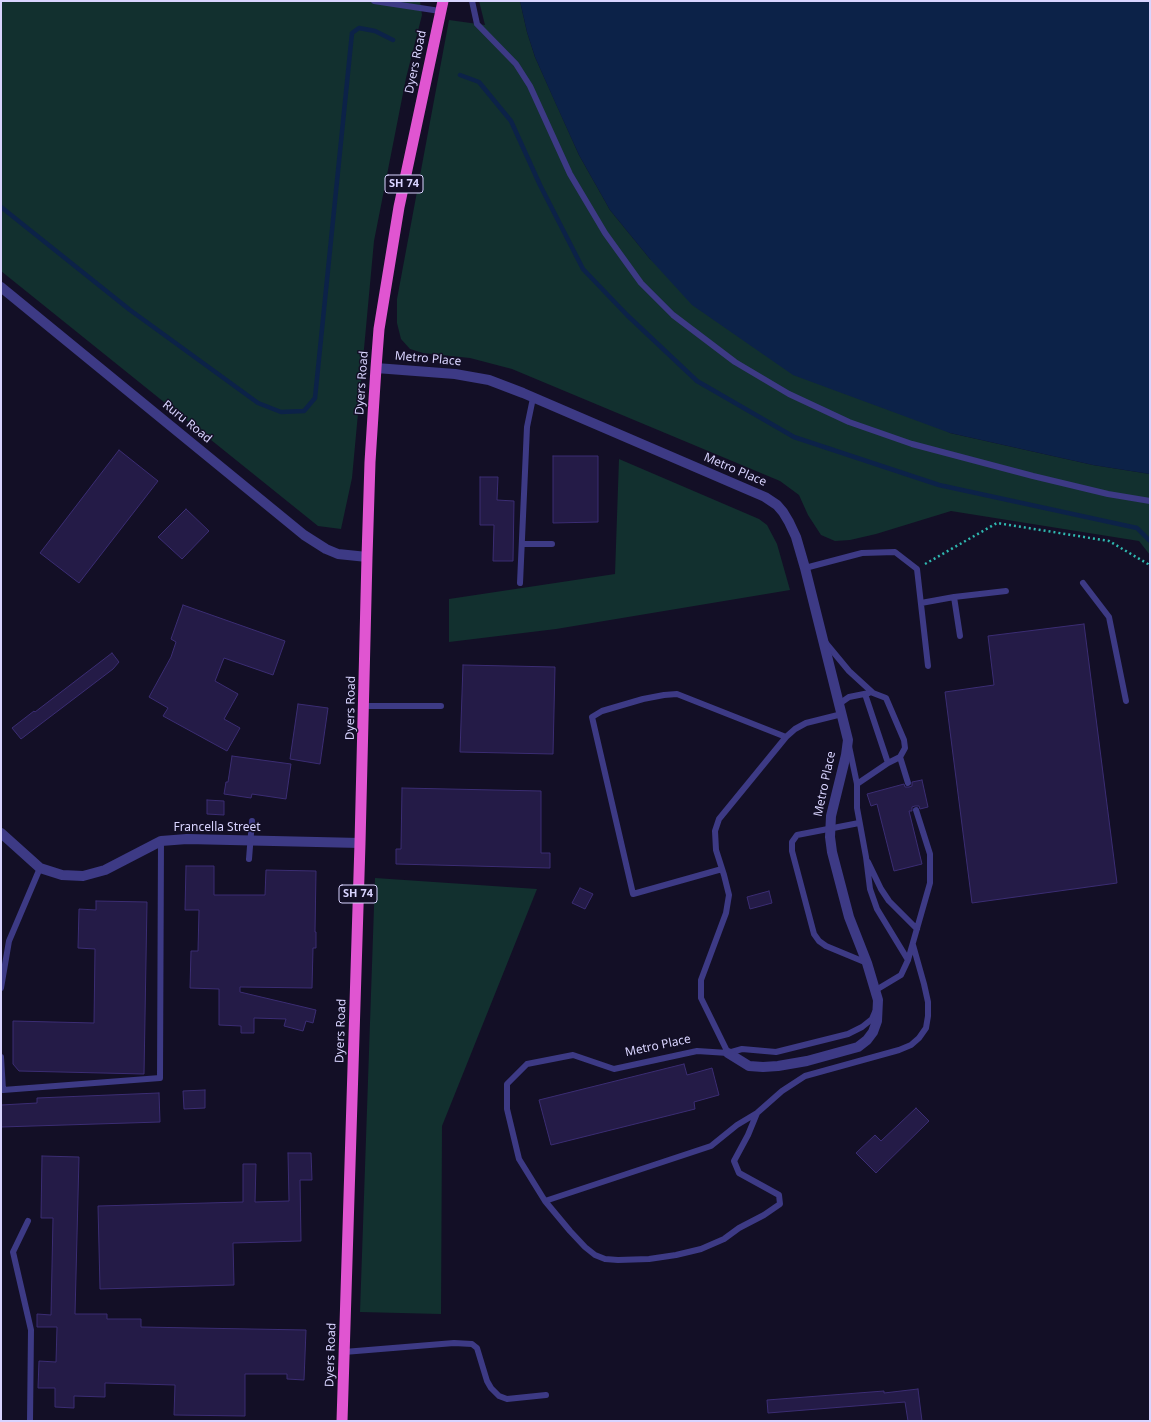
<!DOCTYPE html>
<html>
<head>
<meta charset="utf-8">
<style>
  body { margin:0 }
  #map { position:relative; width:1151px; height:1422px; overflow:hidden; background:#130f26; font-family:"Noto Sans",sans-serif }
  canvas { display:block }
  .frame { position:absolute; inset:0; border:2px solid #d9d4ff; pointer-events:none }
</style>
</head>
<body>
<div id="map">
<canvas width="1151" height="1422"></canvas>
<div class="frame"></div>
</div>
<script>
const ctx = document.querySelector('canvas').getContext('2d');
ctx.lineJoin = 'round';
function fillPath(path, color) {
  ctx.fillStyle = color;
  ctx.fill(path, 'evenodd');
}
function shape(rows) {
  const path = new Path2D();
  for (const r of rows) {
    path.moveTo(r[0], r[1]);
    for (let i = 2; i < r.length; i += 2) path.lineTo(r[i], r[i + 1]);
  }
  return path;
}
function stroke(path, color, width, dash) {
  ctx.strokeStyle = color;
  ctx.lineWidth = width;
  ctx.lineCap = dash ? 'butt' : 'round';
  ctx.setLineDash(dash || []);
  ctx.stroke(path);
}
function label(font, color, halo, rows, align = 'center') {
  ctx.font = font + ' "Noto Sans",sans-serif';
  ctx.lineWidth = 3;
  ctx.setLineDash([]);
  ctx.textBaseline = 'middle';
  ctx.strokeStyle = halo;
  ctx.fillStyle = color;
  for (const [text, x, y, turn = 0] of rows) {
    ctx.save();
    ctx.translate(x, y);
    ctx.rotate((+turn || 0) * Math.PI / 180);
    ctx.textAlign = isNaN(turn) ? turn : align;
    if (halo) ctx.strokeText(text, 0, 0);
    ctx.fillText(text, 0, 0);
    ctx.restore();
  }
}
fillPath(shape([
  [1,1,420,1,422,15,406,78,374,241,352,478,341,529,318,526,1,271],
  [479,1,520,1,527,32,535,57,579,155,610,210,650,259,950,433,1093,465,1150,474,1150,555,1139,541,951,511,876,534,850,540,835,541,821,535,808,515,799,495,780,481,512,369,470,358,423,353,410,349,401,339,397,323,397,299,449,20,485,25],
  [619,459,759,519,767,525,777,544,790,590,556,629,449,642,449,599,615,574],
  [375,878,537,889,442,1126,441,1314,360,1312]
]), '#12302f');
fillPath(shape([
  [520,1,1150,1,1150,474,1093,465,950,433,793,375,692,305,650,259,610,210,579,155,555,102,535,57,527,32]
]), '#0c2248');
stroke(shape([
  [460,75,479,82,511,121,540,185,583,269,627,315,697,381,794,437,939,485,1137,528,1150,541],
  [1,207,130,310,258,403,281,412,304,411,315,398,352,33,359,28,375,31,393,40]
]), '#0c2248', 4.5);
const building = shape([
  [119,450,158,481,79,583,40,553,119,450],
  [553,456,598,456,598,522,553,523,553,456],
  [480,477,498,477,497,500,514,501,513,561,493,561,494,525,480,525,480,477],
  [186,509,209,531,182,559,158,537,186,509],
  [183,605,285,641,273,675,224,658,215,681,238,694,224,719,240,728,227,751,163,716,168,708,149,697,171,657,176,642,171,639,183,605],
  [1084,624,1117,883,972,903,945,692,994,685,988,636,1084,624],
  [112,653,119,662,113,669,21,739,12,728,34,711,35,712,112,653],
  [463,665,555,667,553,754,460,752,463,665],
  [298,704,328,708,320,764,290,759,298,704],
  [232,756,291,764,286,799,252,794,251,798,224,794,226,782,228,782,232,756],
  [922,780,928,807,920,809,919,806,915,806,912,807,912,811,909,811,922,864,894,871,877,804,871,806,867,794,904,784,905,787,909,787,912,786,912,782,922,780],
  [402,788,541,791,541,853,550,853,550,868,396,864,396,849,401,849,402,788],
  [207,800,224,801,224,815,207,814,207,800],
  [186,866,214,866,214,895,265,895,266,870,316,871,315,932,316,932,316,948,313,948,312,988,240,987,240,992,316,1010,313,1023,306,1021,303,1031,284,1026,286,1019,254,1018,254,1033,241,1033,241,1026,219,1025,219,989,190,988,191,951,198,951,199,910,185,910,186,866],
  [580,888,593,894,585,909,572,903,580,888],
  [769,891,772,903,750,909,747,897,769,891],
  [96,901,147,902,144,1074,19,1071,13,1064,13,1021,94,1023,95,949,78,948,79,909,96,910,96,901],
  [684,1064,687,1075,712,1068,719,1095,694,1102,695,1109,551,1145,539,1100,684,1064],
  [205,1090,205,1108,184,1109,183,1091,205,1090],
  [159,1093,160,1122,1,1127,1,1105,37,1103,37,1098,159,1093],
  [916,1108,929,1121,876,1173,856,1153,875,1135,881,1141,916,1108],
  [288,1153,311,1153,312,1180,300,1180,301,1241,233,1243,234,1285,100,1289,98,1206,243,1202,243,1164,256,1164,255,1202,289,1201,288,1153],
  [42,1156,79,1157,75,1314,107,1314,107,1319,141,1319,141,1327,306,1330,304,1380,287,1379,287,1374,245,1374,245,1416,174,1415,175,1385,105,1383,105,1397,74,1396,74,1408,55,1407,55,1388,38,1388,39,1361,56,1362,57,1327,37,1327,37,1314,51,1315,53,1218,41,1218,42,1156],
  [918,1389,922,1421,908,1421,905,1402,768,1413,767,1400,884,1391,884,1393,918,1389]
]);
fillPath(building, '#241b47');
stroke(building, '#3b2d73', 1);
stroke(shape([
  [925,564,997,523,1109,541,1148,564,1150,567]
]), '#2fb8b0', 2.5, [2, 3]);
stroke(shape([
  [374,1,440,11],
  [472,1,477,24,516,64,530,86,570,174,605,233,641,283,673,315,735,362,789,394,849,422,912,444,1033,476,1108,494,1150,501],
  [522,544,552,544],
  [805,568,862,553,895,552,917,569,928,666],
  [520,583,527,427,533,398],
  [1083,583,1109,617,1126,701],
  [921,603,954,597],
  [960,636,954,597,1006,591],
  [825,642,849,671,873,693,886,698,904,740,905,748,900,757,888,763,857,784],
  [865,694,888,763],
  [839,704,849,697,869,693],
  [364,706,441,706],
  [849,746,857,784,857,808,866,857,870,889,877,909,908,960],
  [900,757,908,783],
  [859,823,797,835,792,842,792,851,814,934,819,941,826,946,867,963],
  [249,859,252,821],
  [868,862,881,889,889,901,917,929],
  [722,869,633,894,592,717,602,711,643,699,664,695,677,694,786,737],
  [1,988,9,941,40,868],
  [876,990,901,975,908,960,930,883,930,854,916,810],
  [728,1053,701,998,701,980,726,913,729,895,724,875,716,850,715,831,719,819,786,737,795,729,806,723,842,714],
  [1,1057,3,1090,160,1078,161,841],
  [757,1113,748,1135,734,1161,739,1173,779,1195,780,1204,764,1215,739,1228,724,1239,701,1249,676,1255,649,1259,618,1260,605,1259,595,1255,585,1247,570,1231,545,1201,519,1159,507,1109,507,1084,527,1064,573,1055,614,1069,697,1051,728,1053,742,1049,776,1052,848,1034,862,1027,872,1019,875,1012],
  [545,1201,711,1146,737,1125,757,1113,782,1091,805,1076,899,1050,911,1045,919,1038,926,1028,928,1016,928,1002,924,984,913,945],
  [28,1221,13,1252,31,1330,30,1421],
  [344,1352,454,1343,472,1344,477,1348,487,1381,491,1388,499,1396,507,1399,546,1395]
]), '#3d3a85', 6);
stroke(shape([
  [1,287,304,535,326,549,338,554,367,557],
  [376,368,455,374,489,380,523,393,765,497,777,505,783,512,789,522,796,537,805,568,848,740,846,755,831,816,830,837,832,852,849,917,867,963,878,1000,877,1021,873,1032,867,1040,858,1047,807,1061,778,1066,763,1067,749,1066,728,1053],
  [1,833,40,868,62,875,83,876,105,870,161,841,187,839,360,843]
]), '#3d3a85', 10);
stroke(shape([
  [342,1421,360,843,367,557,370,462,376,368,379,329,399,207,443,1]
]), '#e055d1', 11);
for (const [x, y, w] of [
  [404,184,38],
  [358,894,38]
]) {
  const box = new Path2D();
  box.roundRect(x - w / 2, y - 9, w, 18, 3);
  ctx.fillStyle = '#130f26';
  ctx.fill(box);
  stroke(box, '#d9d4ff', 1);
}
label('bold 11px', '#d9d4ff', null, [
  ["SH 74",404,184],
  ["SH 74",358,894]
]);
label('12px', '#d9d4ff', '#130f26', [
  ["Dyers Road",416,62,-78],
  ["Metro Place",428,359,5],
  ["Dyers Road",362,383,-86],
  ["Ruru Road",187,422,39],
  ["Metro Place",735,470,23],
  ["Dyers Road",351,708,-89],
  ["Metro Place",825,784,-78],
  ["Francella Street",217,828],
  ["Dyers Road",341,1031,-88],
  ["Metro Place",658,1046,-12],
  ["Dyers Road",331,1355,-88]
]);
</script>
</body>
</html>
